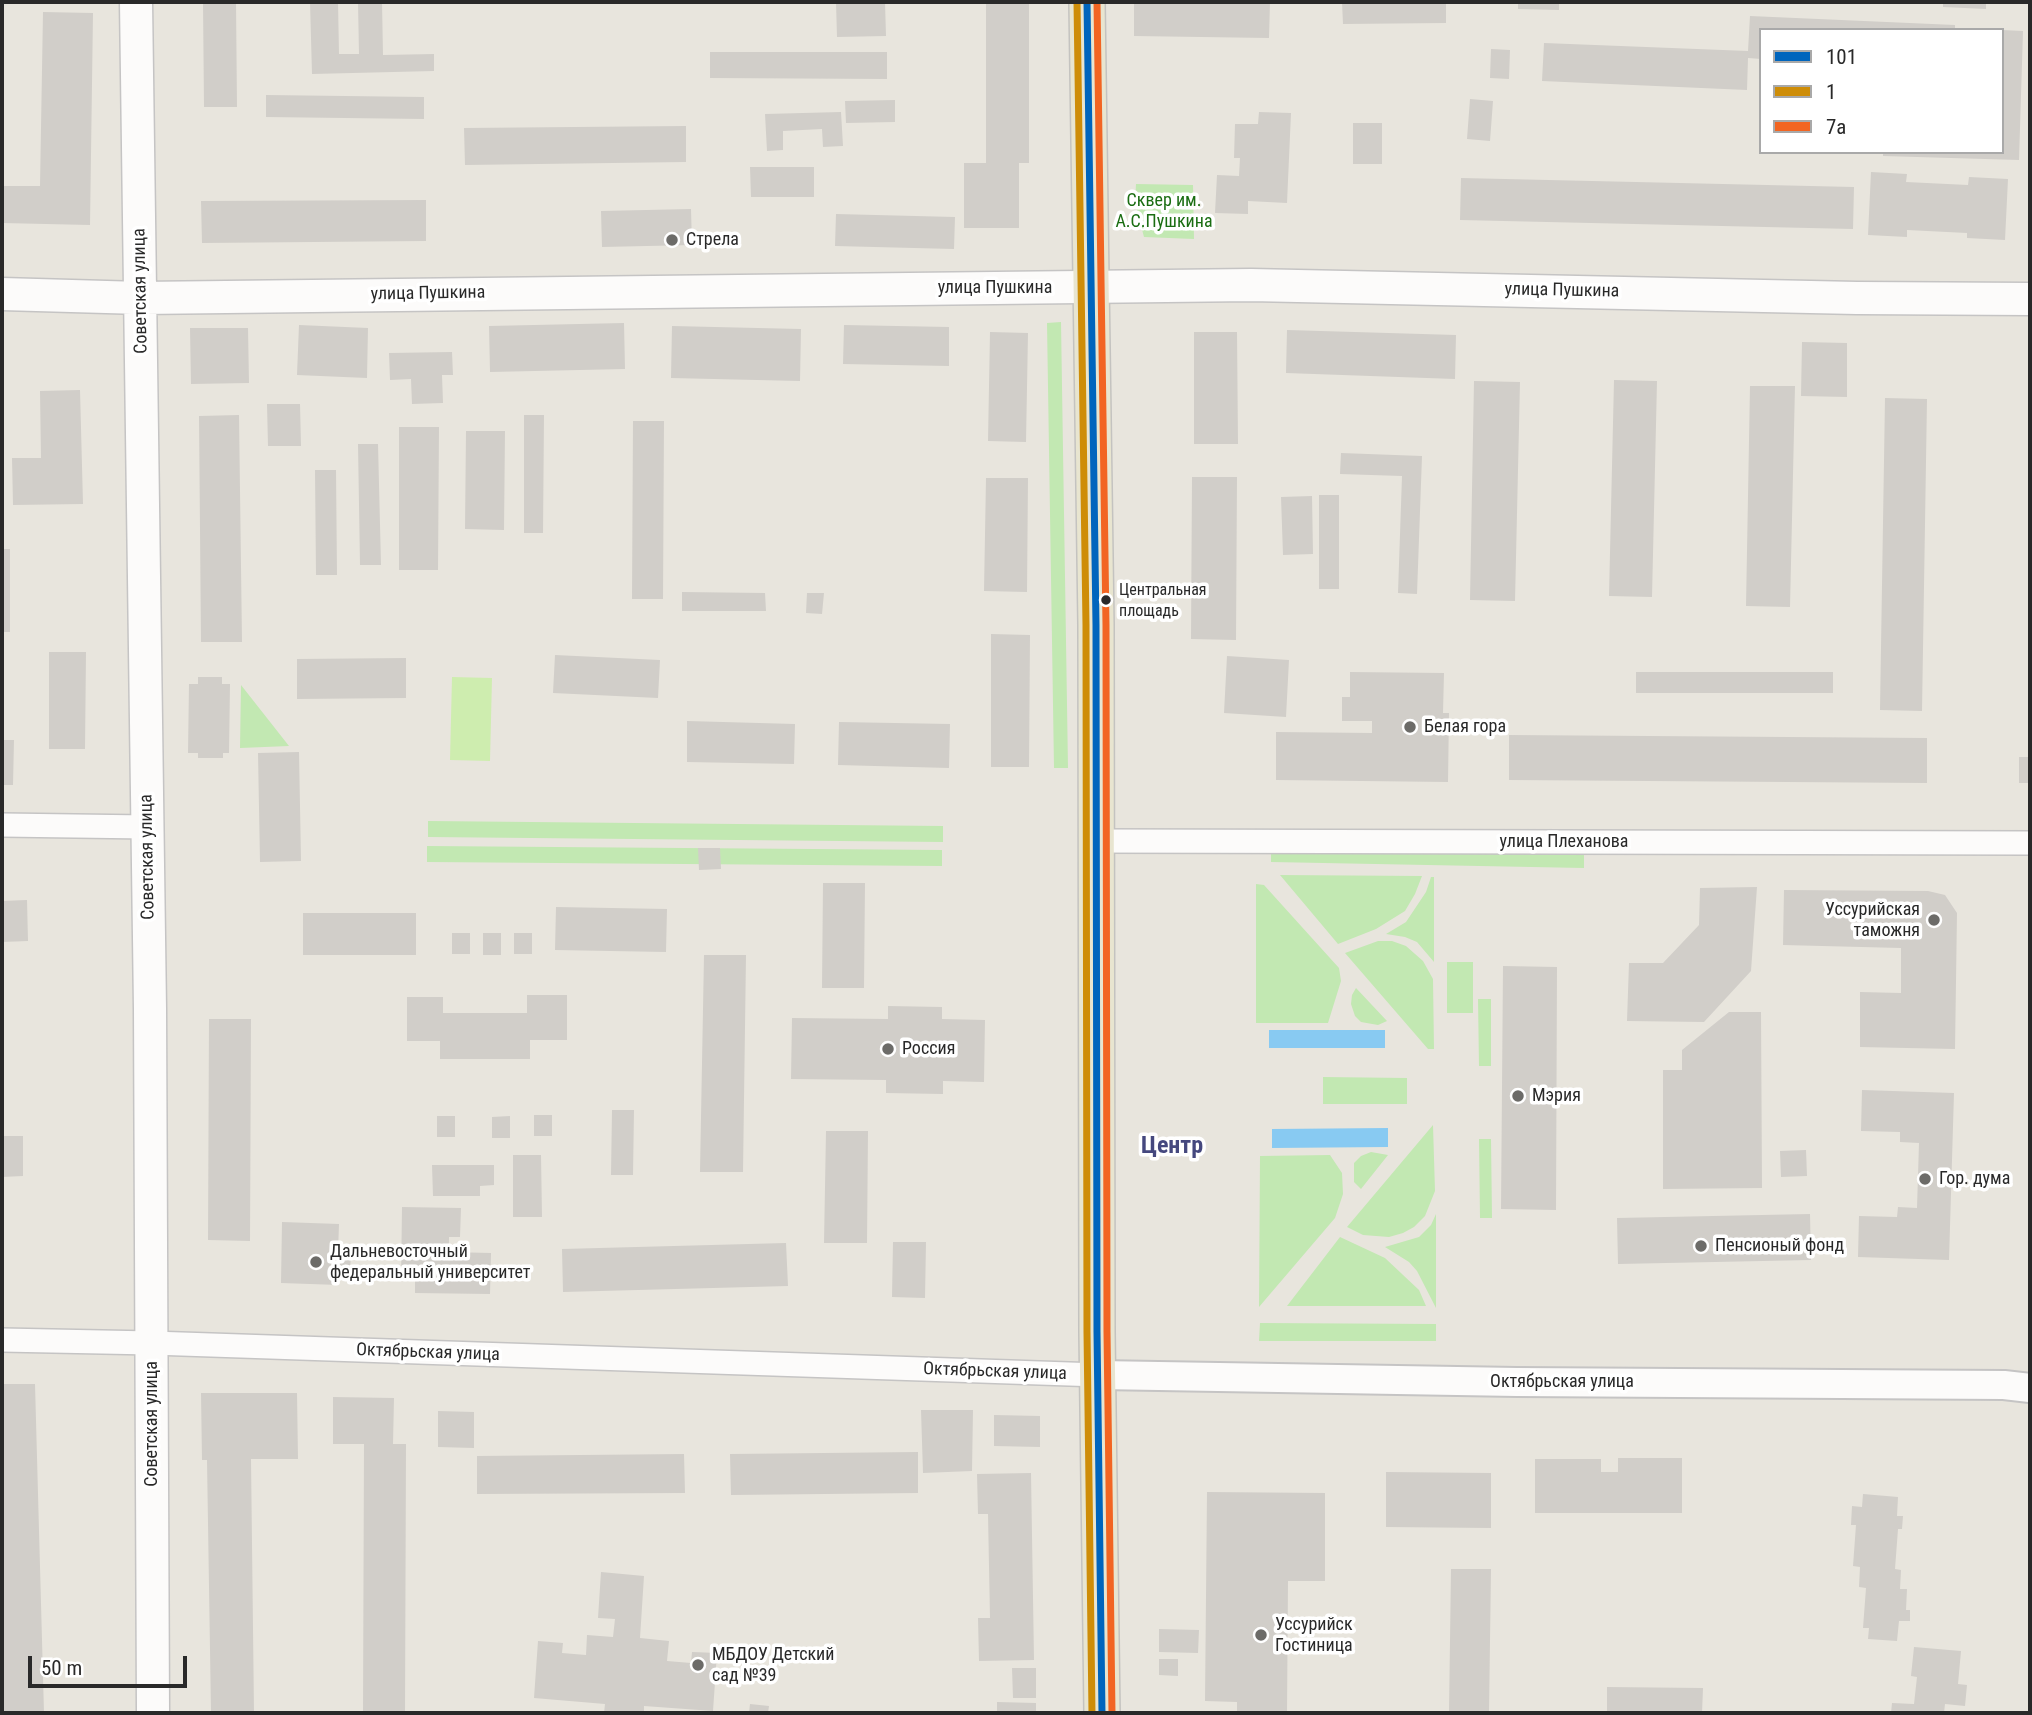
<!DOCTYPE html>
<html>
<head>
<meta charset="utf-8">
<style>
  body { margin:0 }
  #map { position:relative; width:2032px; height:1715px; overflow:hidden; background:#e8e5dd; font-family:"Roboto Condensed",sans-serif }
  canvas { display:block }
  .frame { position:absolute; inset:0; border:4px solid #292929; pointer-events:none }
  .legend { position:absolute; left:1759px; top:28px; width:245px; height:126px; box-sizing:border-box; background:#fff; border:2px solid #a9a9a9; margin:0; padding:9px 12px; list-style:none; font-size:21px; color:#292929 }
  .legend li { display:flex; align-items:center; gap:14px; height:35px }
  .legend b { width:35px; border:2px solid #a9a9a9 }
  .scale { position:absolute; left:28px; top:1656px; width:159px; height:32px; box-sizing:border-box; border:4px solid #292929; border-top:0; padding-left:9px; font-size:21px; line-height:24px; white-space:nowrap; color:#292929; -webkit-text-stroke:5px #fff; paint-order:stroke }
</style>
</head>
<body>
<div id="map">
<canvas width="2032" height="1715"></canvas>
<div class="frame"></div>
<ul class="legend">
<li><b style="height:9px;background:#0065bd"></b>101</li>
<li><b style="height:9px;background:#ce8d08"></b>1</li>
<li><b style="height:9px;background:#f26522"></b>7а</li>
</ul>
<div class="scale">50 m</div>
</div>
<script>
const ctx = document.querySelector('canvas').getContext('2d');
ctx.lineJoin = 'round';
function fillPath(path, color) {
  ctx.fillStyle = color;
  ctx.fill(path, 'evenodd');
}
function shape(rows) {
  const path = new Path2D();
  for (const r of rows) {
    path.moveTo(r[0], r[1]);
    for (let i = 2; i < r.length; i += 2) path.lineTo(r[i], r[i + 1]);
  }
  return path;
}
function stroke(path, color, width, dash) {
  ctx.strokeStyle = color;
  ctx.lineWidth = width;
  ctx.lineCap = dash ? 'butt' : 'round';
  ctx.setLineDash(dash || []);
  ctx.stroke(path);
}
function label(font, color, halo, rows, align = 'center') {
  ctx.font = font + ' "Roboto Condensed",sans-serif';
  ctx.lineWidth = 7;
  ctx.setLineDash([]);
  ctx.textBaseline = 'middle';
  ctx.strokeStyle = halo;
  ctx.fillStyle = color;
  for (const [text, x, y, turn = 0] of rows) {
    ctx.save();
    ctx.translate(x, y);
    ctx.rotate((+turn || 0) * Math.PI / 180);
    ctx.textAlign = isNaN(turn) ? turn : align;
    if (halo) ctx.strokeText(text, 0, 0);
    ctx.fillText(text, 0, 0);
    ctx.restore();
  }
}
fillPath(shape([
  [1136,184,1193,185,1194,239,1144,237,1135,203],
  [1061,322,1068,768,1054,768,1047,323],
  [241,685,289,746,240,748],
  [428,821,943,826,943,842,428,837],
  [1271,845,1584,851,1584,868,1271,862],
  [427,846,942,850,942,866,427,862],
  [1280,875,1422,876,1415,894,1405,911,1376,929,1338,944],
  [1431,877,1434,877,1434,962,1417,942,1405,937,1386,934,1406,922,1426,892],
  [1256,884,1264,885,1339,968,1341,981,1328,1023,1256,1023],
  [1378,941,1392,941,1406,946,1423,961,1433,979,1434,1049,1428,1049,1345,953],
  [1447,962,1473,962,1473,1013,1447,1013],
  [1356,988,1387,1021,1378,1025,1361,1022,1355,1016,1351,1004,1352,995],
  [1478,999,1491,999,1491,1066,1479,1066],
  [1323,1077,1407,1078,1407,1104,1323,1104],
  [1433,1125,1435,1191,1425,1216,1414,1227,1403,1233,1389,1237,1363,1235,1347,1227],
  [1479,1139,1491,1139,1492,1218,1480,1218],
  [1371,1152,1388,1155,1361,1189,1354,1182,1354,1163,1361,1156],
  [1330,1155,1342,1173,1343,1194,1335,1218,1259,1307,1260,1156],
  [1436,1214,1436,1308,1417,1271,1409,1262,1385,1247,1419,1237,1431,1225],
  [1340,1237,1385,1258,1419,1290,1426,1306,1287,1306],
  [1260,1323,1436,1324,1436,1341,1259,1341]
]), '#c2e8b2');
fillPath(shape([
  [452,677,492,678,490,761,450,760]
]), '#ceedaf');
fillPath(shape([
  [1269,1030,1385,1030,1385,1048,1269,1048],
  [1388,1128,1388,1147,1272,1148,1272,1129]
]), '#88caf2');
fillPath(shape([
  [203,2,236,2,237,107,204,107],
  [310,2,338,2,339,54,359,54,358,2,382,2,383,55,434,54,434,71,312,74],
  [836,2,885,2,886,36,837,37],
  [986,2,1029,2,1029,163,1019,163,1019,228,964,228,964,163,986,163],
  [1134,2,1270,2,1269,38,1134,36],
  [1342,2,1446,2,1446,23,1343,24],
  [1518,2,1559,2,1559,10,1518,9],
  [1943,2,1986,2,1986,9,1943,7],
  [43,12,93,13,90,225,2,223,2,186,40,186],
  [1750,16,1955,25,1955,30,1761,30,1761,59,1748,58,1747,90,1542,81,1544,43,1748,51],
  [2002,30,2023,31,2019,160,1883,156,1883,152,2002,152],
  [1491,49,1510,50,1509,79,1490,78],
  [710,52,887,52,887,79,710,78],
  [266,95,424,97,424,119,266,117],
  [1470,99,1493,101,1490,141,1467,139],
  [895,100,895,122,846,123,845,101],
  [841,112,843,146,823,147,822,129,783,131,783,150,767,151,765,114],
  [1259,112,1291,113,1287,203,1248,201,1248,214,1215,213,1217,175,1239,176,1240,158,1234,158,1235,124,1258,124],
  [1353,123,1382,123,1382,164,1353,164],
  [686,126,686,162,465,165,464,128],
  [750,167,814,167,814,197,751,197],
  [1871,172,1907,174,1906,182,1968,185,1969,177,2008,179,2005,240,1967,238,1967,233,1907,230,1907,237,1868,235],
  [1461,178,1854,187,1853,229,1460,220],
  [426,200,426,241,202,243,201,201],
  [691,209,692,245,602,247,601,211],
  [836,214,955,217,954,249,835,246],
  [624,323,625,369,490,372,489,326],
  [299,325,368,328,367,378,297,375],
  [844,325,949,327,949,366,843,364],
  [672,326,801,329,800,381,671,378],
  [190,328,248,328,249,383,191,384],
  [1287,330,1456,335,1455,379,1286,373],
  [990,332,1028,333,1026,442,988,441],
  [1194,332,1237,332,1238,444,1194,444],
  [1802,342,1847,343,1847,397,1801,396],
  [452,352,453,375,442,375,443,403,412,404,411,379,390,380,389,353],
  [1614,380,1657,381,1652,597,1609,596],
  [1474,381,1520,382,1515,601,1470,600],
  [1750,386,1795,386,1790,607,1746,606],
  [80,390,83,504,13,505,12,458,41,458,40,391],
  [1885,398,1927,399,1922,711,1880,710],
  [267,404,300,404,301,446,268,446],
  [239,415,242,642,201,642,199,416],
  [524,415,544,415,543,533,524,533],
  [633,421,664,421,663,599,632,599],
  [399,427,439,427,438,570,399,570],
  [466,431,505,431,504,530,465,529],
  [358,444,378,444,381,565,360,565],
  [1341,453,1422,456,1417,594,1398,593,1402,476,1340,474],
  [315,470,336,470,337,575,316,575],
  [1192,477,1237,477,1236,640,1191,639],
  [986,478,1028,478,1027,592,984,591],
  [1319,495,1339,495,1339,589,1319,589],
  [1312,496,1313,554,1283,555,1281,497],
  [2,549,10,549,10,632,2,632],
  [682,592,765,593,766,611,682,611],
  [807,593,824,593,822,614,806,613],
  [991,634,1030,635,1029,767,991,767],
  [49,652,86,652,85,749,49,749],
  [555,655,660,660,658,698,553,693],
  [1227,656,1289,660,1286,717,1224,713],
  [406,658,406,698,297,699,297,659],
  [1350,672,1444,673,1443,713,1449,713,1448,782,1276,780,1276,732,1372,733,1372,721,1342,721,1342,697,1350,697],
  [1636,672,1833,672,1833,693,1636,693],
  [198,677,222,677,222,684,230,684,229,753,223,753,223,758,198,758,198,753,188,753,189,684,198,684],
  [687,721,795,724,794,764,687,762],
  [839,722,950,724,949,768,838,765],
  [1509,735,1927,738,1927,783,1509,780],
  [2,740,14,740,13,785,2,785],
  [299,752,301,861,260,862,258,753],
  [2019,757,2030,757,2030,783,2019,783],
  [698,848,720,848,721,869,699,870],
  [823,883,865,883,864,988,822,988],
  [1757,887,1751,971,1704,1022,1627,1021,1629,963,1663,963,1699,925,1700,888],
  [1784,890,1928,891,1945,895,1957,913,1955,1049,1860,1047,1860,992,1901,993,1901,948,1783,945],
  [27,900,28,941,2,942,2,901],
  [556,907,667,909,666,952,555,950],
  [303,913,416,913,416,955,303,955],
  [452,933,470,933,470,954,452,954],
  [483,933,501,933,501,955,483,955],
  [514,933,532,933,532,954,514,954],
  [704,955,746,955,743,1172,700,1172],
  [1503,966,1557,967,1556,1210,1501,1209],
  [527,995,567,995,567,1040,530,1040,530,1059,440,1059,440,1041,407,1041,407,997,443,997,443,1013,527,1013],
  [888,1006,942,1007,942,1019,985,1020,984,1082,943,1081,943,1094,886,1093,886,1080,791,1079,792,1018,888,1019],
  [1729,1012,1761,1012,1762,1188,1663,1189,1663,1070,1682,1070,1682,1050],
  [209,1019,251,1019,250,1241,208,1240],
  [1862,1090,1954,1093,1949,1260,1858,1257,1859,1216,1897,1217,1898,1207,1917,1208,1919,1143,1900,1142,1900,1132,1861,1131],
  [612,1110,634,1110,633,1175,611,1175],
  [534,1115,552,1115,552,1136,534,1136],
  [437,1116,455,1116,455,1137,437,1137],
  [510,1116,510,1138,492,1138,492,1117],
  [826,1131,868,1131,867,1243,824,1243],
  [2,1136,23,1136,23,1176,2,1177],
  [1806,1150,1807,1176,1781,1177,1780,1151],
  [513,1155,541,1155,542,1217,513,1217],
  [432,1165,494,1165,494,1185,480,1186,480,1196,433,1196],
  [402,1207,461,1208,460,1237,449,1237,449,1252,491,1253,490,1294,415,1293,415,1281,401,1281],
  [1810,1214,1811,1260,1618,1264,1617,1218],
  [282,1222,339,1224,338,1252,351,1252,350,1272,339,1271,339,1285,281,1283],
  [893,1242,926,1242,925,1298,892,1297],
  [786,1243,788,1286,563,1292,562,1249],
  [2,1384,35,1384,44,1713,2,1713],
  [201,1393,297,1393,298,1459,251,1459,254,1713,211,1713,207,1460,202,1460],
  [333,1397,394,1398,393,1444,406,1444,405,1713,363,1713,364,1444,333,1444],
  [921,1410,973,1410,972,1471,923,1473],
  [438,1411,474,1412,474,1448,438,1447],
  [994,1415,1040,1416,1040,1447,994,1446],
  [918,1452,918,1493,731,1495,730,1454],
  [684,1454,685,1493,477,1494,477,1456],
  [1618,1458,1682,1458,1682,1513,1535,1513,1535,1459,1601,1459,1601,1472,1618,1472],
  [1386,1472,1491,1473,1491,1528,1386,1527],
  [1031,1473,1034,1660,979,1661,978,1618,990,1618,988,1514,978,1514,977,1474],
  [1207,1492,1325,1493,1325,1581,1288,1581,1287,1713,1237,1713,1237,1702,1205,1701],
  [1863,1494,1898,1497,1897,1516,1903,1516,1902,1529,1898,1529,1895,1569,1901,1570,1900,1589,1907,1589,1906,1610,1910,1610,1910,1621,1899,1621,1897,1641,1868,1639,1869,1628,1863,1628,1866,1588,1859,1587,1860,1567,1853,1566,1856,1525,1851,1525,1852,1506,1862,1507],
  [1451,1569,1491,1569,1489,1713,1449,1713],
  [601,1572,644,1576,640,1638,669,1641,667,1661,691,1663,692,1652,717,1653,713,1711,644,1706,644,1713,604,1713,605,1704,534,1698,538,1641,563,1643,562,1653,586,1655,587,1635,613,1637,615,1619,598,1618],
  [1159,1629,1199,1630,1198,1653,1159,1652],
  [1914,1647,1961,1651,1958,1684,1967,1685,1965,1706,1945,1704,1944,1713,1891,1713,1892,1703,1914,1704,1917,1677,1911,1676],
  [1159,1659,1178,1659,1178,1676,1159,1675],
  [1012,1668,1036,1668,1036,1698,1013,1698],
  [1607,1687,1703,1688,1702,1713,1607,1713],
  [997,1702,1036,1703,1036,1713,997,1713],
  [750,1704,769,1706,768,1713,749,1713]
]), '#d1cec9');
const minor = shape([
  [2,825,148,827],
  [1098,841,2030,843],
  [2,1340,152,1343,1099,1375]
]);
const tertiary = shape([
  [1099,1375,1517,1382,2004,1385,2030,1388]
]);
const secondary = shape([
  [136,2,150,1009,153,1713],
  [2,294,141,298,1251,285,1857,298,2030,299]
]);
const primary = shape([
  [1087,2,1096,625,1097,1332,1102,1713]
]);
stroke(minor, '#c5c4c4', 26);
stroke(tertiary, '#c5c4c4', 32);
stroke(secondary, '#c5c4c4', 35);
stroke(primary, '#c4c3c0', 38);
stroke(minor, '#fcfbfa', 23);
stroke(tertiary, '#fcfbfa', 28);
stroke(secondary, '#fcfbfa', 32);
stroke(primary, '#e8e5d0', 35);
stroke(shape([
  [1087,2,1096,625,1097,1332,1102,1713]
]), '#0065bd', 7);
stroke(shape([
  [1077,2,1086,625,1087,1332,1092,1713]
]), '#ce8d08', 7);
stroke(shape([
  [1097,2,1106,625,1107,1332,1112,1713]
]), '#f26522', 7);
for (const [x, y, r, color] of [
  [672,240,7,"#6c6b68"],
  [1106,600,6,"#292929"],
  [1410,727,7,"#6c6b68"],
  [1934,920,7,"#6c6b68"],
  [888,1049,7,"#6c6b68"],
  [1518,1096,7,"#6c6b68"],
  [1925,1179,7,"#6c6b68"],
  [1701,1246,7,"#6c6b68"],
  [316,1262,7,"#6c6b68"],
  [1261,1635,7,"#6c6b68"],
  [698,1665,7,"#6c6b68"]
]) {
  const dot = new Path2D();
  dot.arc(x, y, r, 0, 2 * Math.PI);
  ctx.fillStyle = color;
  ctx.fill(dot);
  stroke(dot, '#fff', 2.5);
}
label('16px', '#292929', '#fff', [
  ["Центральная",1119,591],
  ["площадь",1119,612]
], 'left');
label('18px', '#1a6d12', '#fff', [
  ["Сквер им.",1164,201],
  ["А.С.Пушкина",1164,222]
]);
label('18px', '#292929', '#fff', [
  ["Стрела",686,240],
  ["Белая гора",1424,727],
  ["Уссурийская",1920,910,"right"],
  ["таможня",1920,931,"right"],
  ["Россия",902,1049],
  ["Мэрия",1532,1096],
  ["Гор. дума",1939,1179],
  ["Пенсионый фонд",1715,1246],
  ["Дальневосточный",330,1252],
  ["федеральный университет",330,1273],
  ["Уссурийск",1275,1625],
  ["Гостиница",1275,1646],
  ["МБДОУ Детский",712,1655],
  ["сад №39",712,1676]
], 'left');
label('18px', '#292929', '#fff', [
  ["улица Пушкина",995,288],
  ["Советская улица",141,291,-91],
  ["улица Пушкина",1562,291,1],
  ["улица Пушкина",428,294,-1],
  ["улица Плеханова",1564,842],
  ["Советская улица",148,857,-91],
  ["Октябрьская улица",428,1353,2],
  ["Октябрьская улица",995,1372,2],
  ["Октябрьская улица",1562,1382],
  ["Советская улица",152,1424,-90]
]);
label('bold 24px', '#45487e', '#fff', [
  ["Центр",1172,1147]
]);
</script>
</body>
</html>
